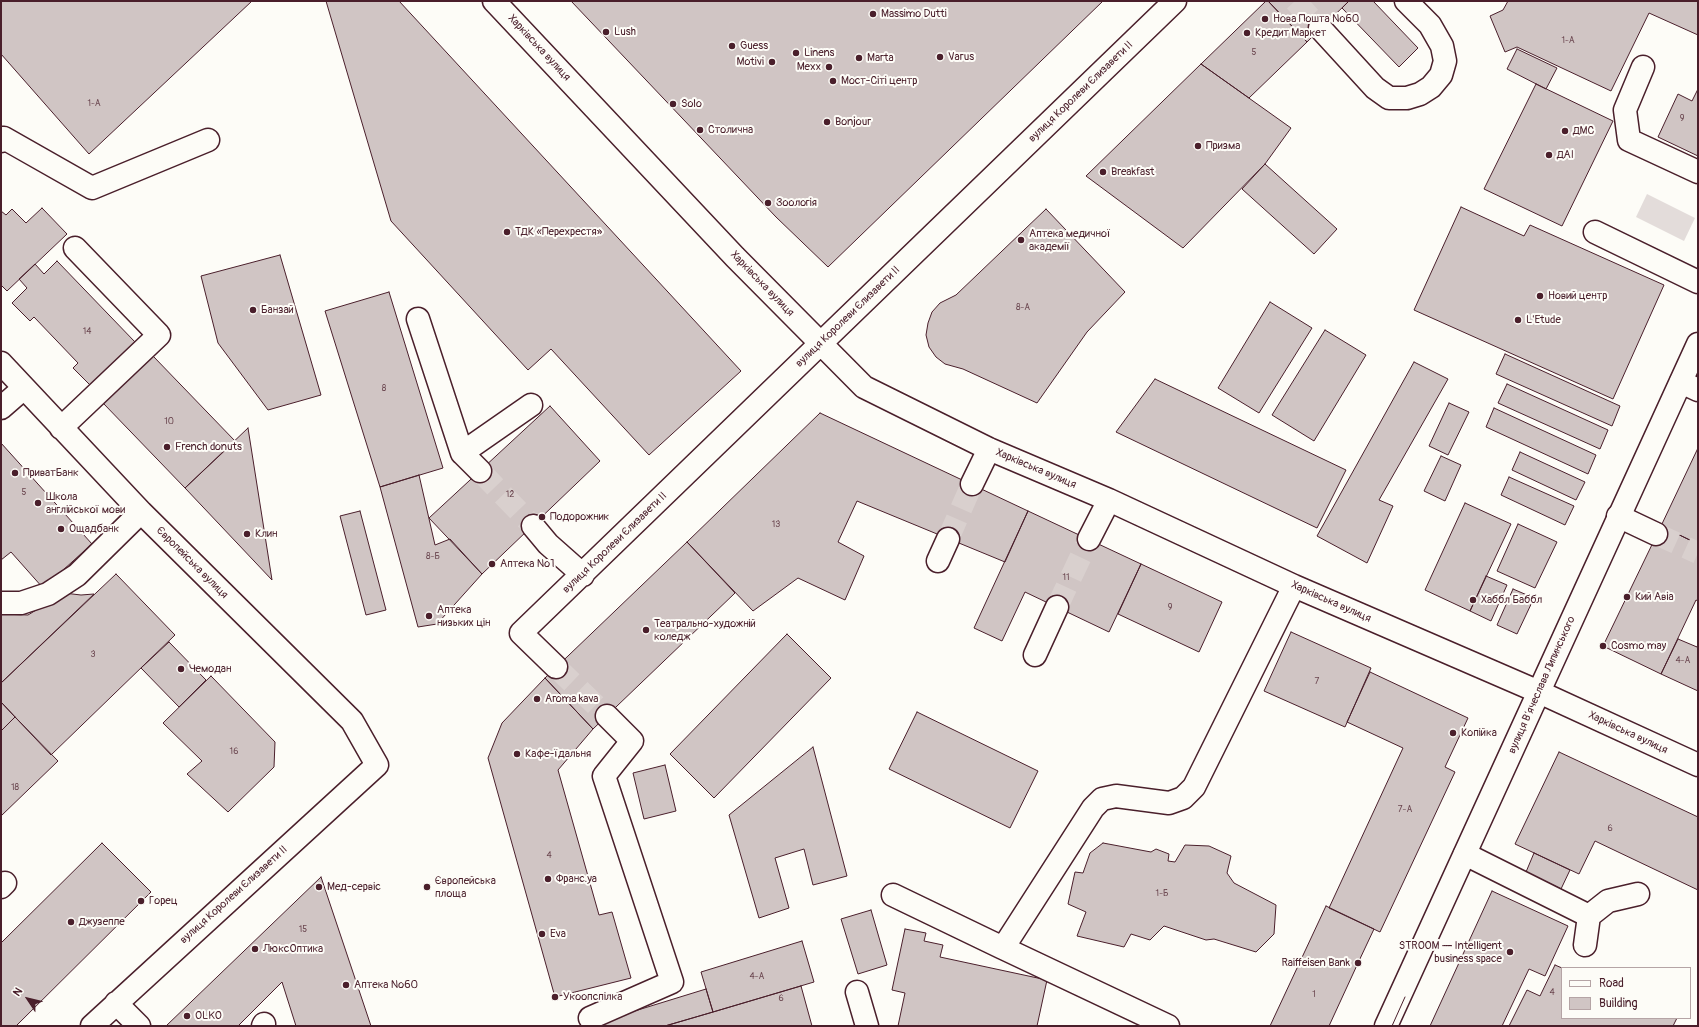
<!DOCTYPE html>
<html>
<head>
<meta charset="utf-8">
<style>
  body { margin:0 }
  #map { position:relative; width:1699px; height:1027px; overflow:hidden; background:#fdfcf7; font-family:Pangolin,sans-serif }
  canvas { display:block }
  .frame { position:absolute; inset:0; border:2px solid #4a1f2b; pointer-events:none }
  .legend { position:absolute; left:1561px; top:967px; width:130px; height:52px; box-sizing:border-box; background:#fdfcf7; border:1px solid #b5a4a5; margin:0; padding:5px 7px; list-style:none; font-size:12px; color:#4a1f2b }
  .legend li { display:flex; align-items:center; gap:8px; height:20px }
  .legend b { width:20px; border:1px solid #b5a4a5 }
  .north { position:absolute; left:8px; top:979px; width:40px; height:40px; -webkit-text-stroke:3px #fdfcf7; paint-order:stroke; rotate:305deg; font-size:11px; font-weight:700; line-height:16px; text-align:center; color:#4a1f2b }
  .north::after { content:''; display:block; margin:auto; width:14px; height:18px; background:#4a1f2b; clip-path:polygon(50% 0,100% 100%,50% 72%,0 100%) }
</style>
</head>
<body>
<div id="map">
<canvas width="1699" height="1027"></canvas>
<div class="frame"></div>
<ul class="legend">
<li><b style="height:5px;background:#fdfcf7"></b>Road</li>
<li><b style="height:11px;background:#d0c5c4"></b>Building</li>
</ul>
<div class="north">N</div>
</div>
<script>
const ctx = document.querySelector('canvas').getContext('2d');
ctx.lineJoin = 'round';
function fillPath(path, color) {
  ctx.fillStyle = color;
  ctx.fill(path, 'evenodd');
}
function shape(rows) {
  const path = new Path2D();
  for (const r of rows) {
    path.moveTo(r[0], r[1]);
    for (let i = 2; i < r.length; i += 2) path.lineTo(r[i], r[i + 1]);
  }
  return path;
}
function stroke(path, color, width, dash) {
  ctx.strokeStyle = color;
  ctx.lineWidth = width;
  ctx.lineCap = dash ? 'butt' : 'round';
  ctx.setLineDash(dash || []);
  ctx.stroke(path);
}
function label(font, color, halo, rows, align = 'center') {
  ctx.font = font + ' Pangolin,sans-serif';
  ctx.lineWidth = 4;
  ctx.setLineDash([]);
  ctx.textBaseline = 'middle';
  ctx.strokeStyle = halo;
  ctx.fillStyle = color;
  for (const [text, x, y, turn = 0] of rows) {
    ctx.save();
    ctx.translate(x, y);
    ctx.rotate((+turn || 0) * Math.PI / 180);
    ctx.textAlign = isNaN(turn) ? turn : align;
    if (halo) ctx.strokeText(text, 0, 0);
    ctx.fillText(text, 0, 0);
    ctx.restore();
  }
}
fillPath(shape([
  [1647,194,1695,218,1684,241,1636,217]
]), '#e3dcda');
const building = shape([
  [1,1,252,1,89,154,1,54,1,1],
  [326,1,399,1,741,371,649,455,551,349,528,370,391,221,326,1],
  [571,1,1103,1,828,267,776,217,571,1],
  [1266,1,1268,1,1307,42,1249,98,1201,64,1266,1],
  [1268,1,1349,1,1307,42,1268,1],
  [1349,1,1373,1,1418,48,1399,67,1342,8,1349,1],
  [1508,1,1698,1,1698,35,1649,13,1611,91,1517,47,1505,52,1490,16,1503,10,1508,1],
  [1517,49,1557,68,1546,89,1507,69,1517,49],
  [1201,64,1291,128,1265,164,1183,248,1086,176,1201,64],
  [1536,84,1613,121,1562,226,1484,189,1536,84],
  [1698,89,1698,156,1658,137,1678,94,1692,101,1698,89],
  [1265,164,1337,229,1314,254,1242,189,1265,164],
  [1461,207,1524,236,1530,225,1664,285,1613,399,1414,310,1461,207],
  [42,208,67,234,7,291,1,285,1,211,6,215,12,209,26,223,42,208],
  [1046,209,1125,292,1087,332,1037,403,963,369,945,364,936,357,929,347,926,335,928,323,932,312,940,303,956,295,1046,209],
  [280,255,321,395,268,410,218,343,201,276,280,255],
  [57,261,135,342,90,385,73,368,78,363,34,317,30,321,12,303,27,288,19,279,35,264,44,274,57,261],
  [389,292,443,468,380,487,325,311,389,292],
  [1270,302,1312,328,1259,413,1218,388,1270,302],
  [1325,330,1366,355,1314,441,1272,415,1325,330],
  [1505,354,1620,406,1612,426,1496,374,1505,354],
  [153,356,235,441,185,488,103,403,153,356],
  [1414,362,1448,379,1379,500,1393,506,1367,563,1317,536,1414,362],
  [1155,379,1346,470,1317,528,1116,432,1155,379],
  [1507,384,1608,430,1600,449,1498,403,1507,384],
  [1449,403,1469,412,1448,455,1429,446,1449,403],
  [550,406,600,461,482,574,429,518,550,406],
  [1494,408,1596,455,1588,474,1486,427,1494,408],
  [820,413,1028,511,1005,562,857,501,838,542,864,556,845,600,798,578,753,611,687,542,820,413],
  [248,428,272,580,185,488,248,428],
  [1,443,92,544,43,588,11,552,1,560,1,443],
  [1698,448,1698,544,1661,526,1698,448],
  [1520,452,1585,482,1576,500,1512,470,1520,452],
  [1441,456,1461,465,1445,501,1424,491,1441,456],
  [419,475,435,545,450,539,482,574,437,624,418,627,380,487,419,475],
  [1509,477,1574,506,1565,525,1501,495,1509,477],
  [1465,503,1511,524,1470,611,1425,590,1465,503],
  [360,511,386,610,366,615,340,516,360,511],
  [1028,511,1141,564,1109,632,1025,592,1002,641,974,628,1028,511],
  [1518,524,1557,542,1535,588,1497,571,1518,524],
  [1661,526,1698,544,1698,601,1696,600,1661,674,1603,646,1661,526],
  [687,542,735,593,593,729,545,678,687,542],
  [1141,564,1222,602,1199,652,1118,614,1141,564],
  [116,574,175,635,51,755,1,702,1,683,116,574],
  [1486,576,1507,585,1491,621,1470,611,1486,576],
  [1513,589,1534,598,1517,634,1497,625,1513,589],
  [64,593,81,595,94,594,1,683,1,614,28,615,64,593],
  [1291,632,1371,668,1345,727,1264,691,1291,632],
  [787,634,831,678,714,798,670,754,787,634],
  [1678,639,1697,647,1698,644,1698,691,1661,674,1678,639],
  [169,642,206,680,179,707,141,668,169,642],
  [1370,672,1468,718,1445,767,1455,772,1380,932,1329,908,1403,748,1347,722,1370,672],
  [211,676,275,742,274,767,228,812,187,774,202,761,163,723,211,676],
  [545,678,593,729,558,770,599,915,612,912,631,978,555,997,488,758,502,723,545,678],
  [1,702,15,717,1,731,1,702],
  [917,712,1038,771,1010,828,889,769,917,712],
  [15,717,58,761,1,816,1,731,15,717],
  [813,747,847,876,813,885,804,849,775,858,789,908,759,918,729,815,813,747],
  [1559,752,1698,817,1698,890,1595,841,1579,874,1515,844,1559,752],
  [665,765,676,811,644,819,633,773,665,765],
  [102,843,151,892,16,1026,1,1026,1,943,102,843],
  [1103,843,1151,852,1156,849,1169,854,1168,861,1175,862,1185,845,1209,846,1231,856,1227,873,1234,883,1276,905,1274,934,1256,952,1214,939,1206,940,1164,926,1150,940,1131,934,1124,947,1077,936,1086,912,1068,904,1075,872,1083,873,1090,853,1103,843],
  [1534,853,1570,870,1561,889,1526,872,1534,853],
  [321,877,371,1026,296,1026,282,982,238,1026,166,1026,321,877],
  [1492,891,1568,926,1545,976,1529,969,1502,1026,1430,1026,1492,891],
  [1326,906,1374,929,1358,963,1329,1026,1270,1026,1326,906],
  [871,910,887,965,858,974,841,919,871,910],
  [905,929,926,933,924,941,943,945,940,957,1047,980,1037,1026,898,1026,905,993,892,990,905,929],
  [802,941,814,982,713,1012,701,972,802,941],
  [1555,965,1562,968,1562,1018,1677,1018,1673,1026,1509,1026,1527,990,1540,996,1555,965],
  [801,986,812,1026,665,1026,713,1012,801,986],
  [706,989,713,1012,665,1026,586,1026,706,989]
]);
fillPath(building, '#d0c5c4');
stroke(building, '#4a1f2b', 1);
stroke(shape([
  [1295,1,1320,28],
  [480,471,533,526],
  [1656,534,1698,553],
  [948,539,972,484],
  [1057,607,1089,539],
  [556,667,607,716]
]), '#d9d0ce', 22, [22, 11]);
const minor = shape([
  [494,1,735,257,864,387,989,449,1109,500,1294,586,1539,692,1698,765],
  [1320,28,1375,88,1389,98,1407,98,1420,94,1431,87,1441,75,1445,61,1442,46,1430,25,1406,1],
  [1643,67,1625,110,1629,140,1698,172],
  [1,141,4,138,92,188,208,140],
  [1595,232,1698,282],
  [418,319,462,453,480,471],
  [1,363,141,512,352,721,377,765,92,1026],
  [1681,382,1698,390],
  [1,408,24,388],
  [61,428,159,335,75,248],
  [462,453,531,405],
  [972,484,989,449],
  [1618,516,1656,534],
  [533,526,548,544,583,575],
  [1089,539,1109,500],
  [938,561,948,539],
  [1,603,21,603,48,594,77,575,141,512],
  [1035,655,1057,607],
  [556,667,521,633,1175,1],
  [1465,854,1589,916,1585,945],
  [1,887,5,883],
  [893,895,1003,948,1093,808,1102,799,1116,796,1169,803,1183,798,1194,787,1294,586],
  [1589,916,1608,901,1638,894],
  [1003,948,1168,1026],
  [857,992,867,1026],
  [116,1003,139,1026],
  [590,1018,672,982,604,776,632,741,607,716],
  [263,1026,264,1024]
]);
const major = shape([
  [1386,1026,1698,344]
]);
stroke(minor, '#4a1f2b', 25);
stroke(major, '#4a1f2b', 25);
stroke(minor, '#fdfcf7', 22);
stroke(major, '#fdfcf7', 22);
stroke(shape([
  [1392,1026,1405,997]
]), '#4a1f2b', 1);
for (const [x, y, r, color] of [
  [873,14,4,"#4a1f2b"],
  [1265,19,4,"#4a1f2b"],
  [606,32,4,"#4a1f2b"],
  [1247,33,4,"#4a1f2b"],
  [732,46,4,"#4a1f2b"],
  [796,53,4,"#4a1f2b"],
  [940,57,4,"#4a1f2b"],
  [859,58,4,"#4a1f2b"],
  [772,62,4,"#4a1f2b"],
  [829,67,4,"#4a1f2b"],
  [833,81,4,"#4a1f2b"],
  [673,104,4,"#4a1f2b"],
  [827,122,4,"#4a1f2b"],
  [700,130,4,"#4a1f2b"],
  [1565,131,4,"#4a1f2b"],
  [1198,146,4,"#4a1f2b"],
  [1549,155,4,"#4a1f2b"],
  [1103,172,4,"#4a1f2b"],
  [768,203,4,"#4a1f2b"],
  [507,232,4,"#4a1f2b"],
  [1021,240,4,"#4a1f2b"],
  [1540,296,4,"#4a1f2b"],
  [253,310,4,"#4a1f2b"],
  [1518,320,4,"#4a1f2b"],
  [167,447,4,"#4a1f2b"],
  [15,473,4,"#4a1f2b"],
  [38,503,4,"#4a1f2b"],
  [542,517,4,"#4a1f2b"],
  [61,529,4,"#4a1f2b"],
  [247,534,4,"#4a1f2b"],
  [492,564,4,"#4a1f2b"],
  [1627,597,4,"#4a1f2b"],
  [1473,600,4,"#4a1f2b"],
  [429,616,4,"#4a1f2b"],
  [646,630,4,"#4a1f2b"],
  [1603,646,4,"#4a1f2b"],
  [181,669,4,"#4a1f2b"],
  [537,699,4,"#4a1f2b"],
  [1453,733,4,"#4a1f2b"],
  [517,754,4,"#4a1f2b"],
  [548,879,4,"#4a1f2b"],
  [319,887,4,"#4a1f2b"],
  [427,887,4,"#4a1f2b"],
  [141,901,4,"#4a1f2b"],
  [71,922,4,"#4a1f2b"],
  [542,934,4,"#4a1f2b"],
  [255,949,4,"#4a1f2b"],
  [1510,952,4,"#4a1f2b"],
  [1358,963,4,"#4a1f2b"],
  [346,985,4,"#4a1f2b"],
  [555,997,4,"#4a1f2b"],
  [187,1016,4,"#4a1f2b"]
]) {
  const dot = new Path2D();
  dot.arc(x, y, r, 0, 2 * Math.PI);
  ctx.fillStyle = color;
  ctx.fill(dot);
  stroke(dot, '#fdfcf7', 1.5);
}
label('9px', '#6c4851', null, [
  ["1-А",1568,41],
  ["5",1254,53],
  ["1-А",94,104],
  ["9",1682,119],
  ["8-А",1023,308],
  ["14",87,332],
  ["8",384,389],
  ["10",169,422],
  ["5",24,493],
  ["12",510,495],
  ["13",776,525],
  ["8-Б",433,557],
  ["11",1066,578],
  ["9",1170,608],
  ["3",93,655],
  ["4-А",1683,661],
  ["7",1317,682],
  ["16",234,752],
  ["18",15,788],
  ["7-А",1405,810],
  ["6",1610,829],
  ["4",549,856],
  ["1-Б",1162,894],
  ["15",303,930],
  ["4-А",757,977],
  ["4",1552,993],
  ["1",1314,995],
  ["6",781,999]
]);
label('11px', '#4a1f2b', '#fdfcf7', [
  ["Massimo Dutti",881,14],
  ["Нова Пошта №60",1273,19],
  ["Lush",614,32],
  ["Кредит Маркет",1255,33],
  ["Guess",740,46],
  ["Linens",804,53],
  ["Varus",948,57],
  ["Marta",867,58],
  ["Motivi",764,62,"right"],
  ["Mexx",821,67,"right"],
  ["Мост-Сіті центр",841,81],
  ["Solo",681,104],
  ["Bonjour",835,122],
  ["Столична",708,130],
  ["ДМС",1573,131],
  ["Призма",1206,146],
  ["ДАІ",1557,155],
  ["Breakfast",1111,172],
  ["Зоологія",776,203],
  ["ТДК «Перехрестя»",515,232],
  ["Аптека медичної",1029,234],
  ["академії",1029,247],
  ["Новий центр",1548,296],
  ["Банзай",261,310],
  ["L'Etude",1526,320],
  ["French donuts",175,447],
  ["ПриватБанк",23,473],
  ["Школа",46,497],
  ["англійської мови",46,510],
  ["Подорожник",550,517],
  ["Ощадбанк",69,529],
  ["Клин",255,534],
  ["Аптека №1",500,564],
  ["Кий Авіа",1635,597],
  ["Хаббл Баббл",1481,600],
  ["Аптека",437,610],
  ["низьких цін",437,623],
  ["Театрально-художній",654,624],
  ["коледж",654,637],
  ["Cosmo may",1611,646],
  ["Чемодан",189,669],
  ["Aroma kava",545,699],
  ["Копійка",1461,733],
  ["Кафе-їдальня",525,754],
  ["Франс.уа",556,879],
  ["Європейська",435,881],
  ["площа",435,894],
  ["Мед-сервіс",327,887],
  ["Горец",149,901],
  ["Джузеппе",79,922],
  ["Eva",550,934],
  ["STROOM — Intelligent",1502,946,"right"],
  ["business space",1502,959,"right"],
  ["ЛюксОптика",263,949],
  ["Raiffeisen Bank",1350,963,"right"],
  ["Аптека №60",354,985],
  ["Укоопспілка",563,997],
  ["OLKO",195,1016]
], 'left');
label('11px', '#4a1f2b', '#fdfcf7', [
  ["Харківська вулиця",539,48,47],
  ["вулиця Королеви Єлизавети ІІ",1081,92,-44],
  ["Харківська вулиця",762,284,46],
  ["вулиця Королеви Єлизавети ІІ",848,317,-44],
  ["Харківська вулиця",1036,469,23],
  ["вулиця Королеви Єлизавети ІІ",615,543,-44],
  ["Європейська вулиця",192,563,45],
  ["Харківська вулиця",1331,602,24],
  ["вулиця Вʼячеслава Липинського",1542,685,-66],
  ["Харківська вулиця",1628,733,25],
  ["вулиця Королеви Єлизавети ІІ",234,895,-42]
]);
</script>
</body>
</html>
